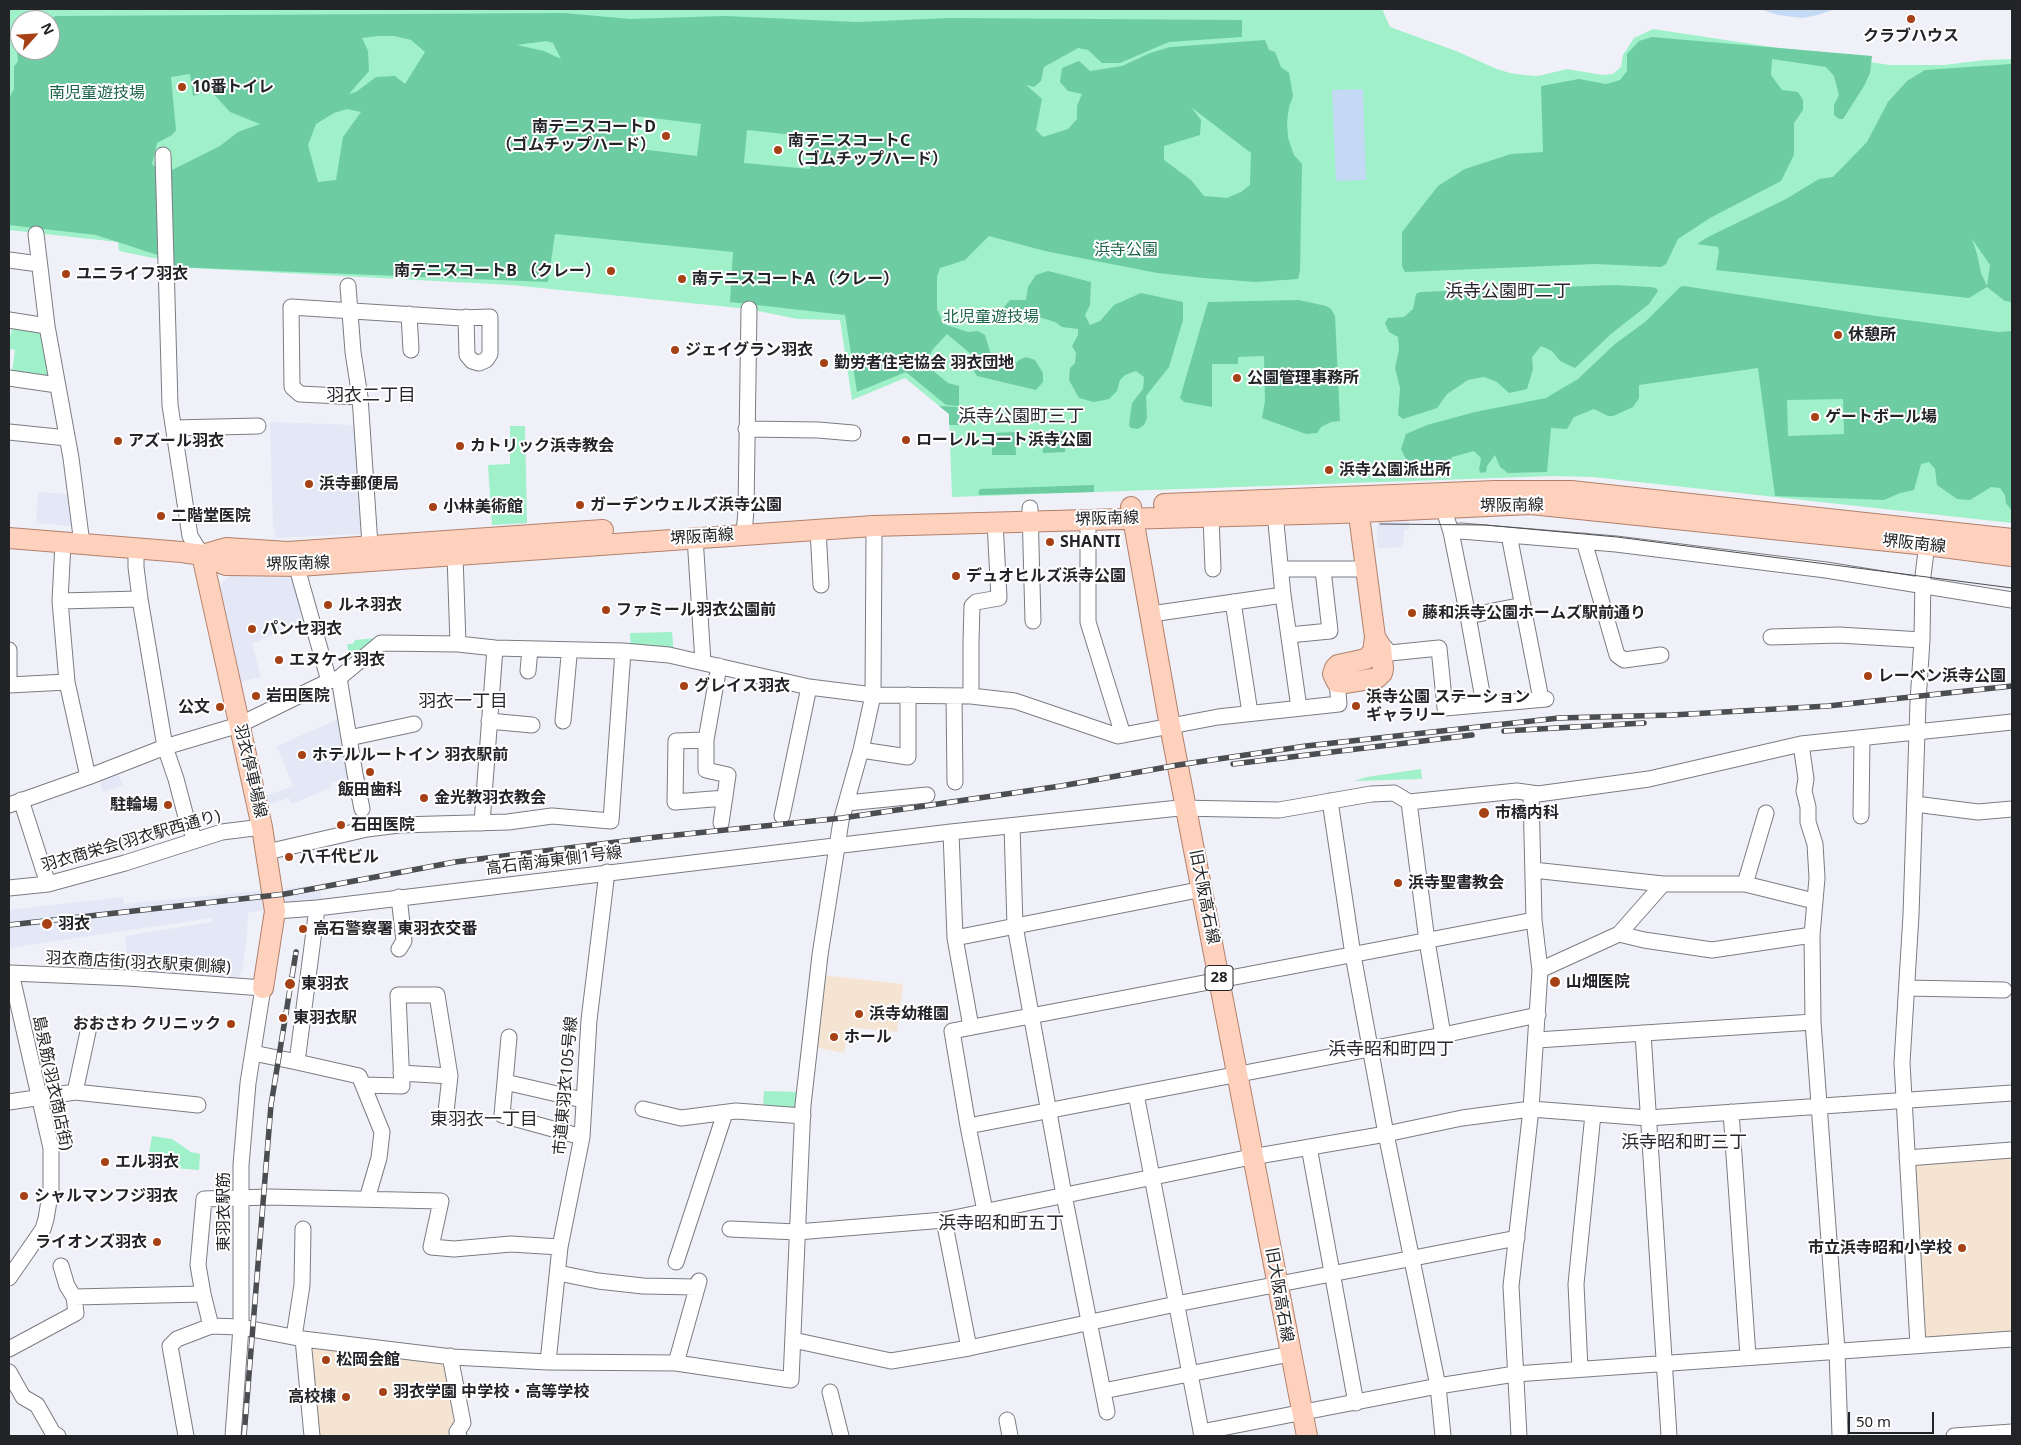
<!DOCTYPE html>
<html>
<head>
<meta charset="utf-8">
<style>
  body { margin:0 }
  #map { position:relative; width:2021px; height:1445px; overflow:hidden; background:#f0f1f8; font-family:"Noto Sans",sans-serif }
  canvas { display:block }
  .frame { position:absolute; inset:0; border:10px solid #232427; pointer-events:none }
  .north { position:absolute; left:10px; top:10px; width:50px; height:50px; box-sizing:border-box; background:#fff; border:1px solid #a7a7a9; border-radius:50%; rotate:64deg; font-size:14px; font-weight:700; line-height:20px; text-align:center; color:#232427 }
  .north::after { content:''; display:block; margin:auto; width:18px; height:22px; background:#a64015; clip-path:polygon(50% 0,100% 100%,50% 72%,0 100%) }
  .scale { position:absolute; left:1848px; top:1412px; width:86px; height:22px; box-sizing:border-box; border:2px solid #232427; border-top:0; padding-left:6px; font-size:15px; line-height:18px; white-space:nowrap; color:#232427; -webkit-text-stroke:4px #fff; paint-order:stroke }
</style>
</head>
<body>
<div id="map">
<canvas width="2021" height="1445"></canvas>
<div class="frame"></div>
<div class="north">N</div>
<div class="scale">50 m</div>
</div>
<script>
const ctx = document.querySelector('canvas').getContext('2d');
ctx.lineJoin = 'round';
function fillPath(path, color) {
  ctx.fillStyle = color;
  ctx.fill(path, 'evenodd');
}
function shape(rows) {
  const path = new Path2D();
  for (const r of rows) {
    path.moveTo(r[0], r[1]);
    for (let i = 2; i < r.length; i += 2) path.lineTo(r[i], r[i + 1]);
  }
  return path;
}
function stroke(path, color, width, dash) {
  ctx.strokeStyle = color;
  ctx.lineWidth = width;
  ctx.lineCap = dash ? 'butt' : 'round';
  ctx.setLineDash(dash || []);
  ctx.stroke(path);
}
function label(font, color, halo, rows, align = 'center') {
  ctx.font = font + ' "Noto Sans","Noto Sans JP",sans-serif';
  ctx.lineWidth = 4;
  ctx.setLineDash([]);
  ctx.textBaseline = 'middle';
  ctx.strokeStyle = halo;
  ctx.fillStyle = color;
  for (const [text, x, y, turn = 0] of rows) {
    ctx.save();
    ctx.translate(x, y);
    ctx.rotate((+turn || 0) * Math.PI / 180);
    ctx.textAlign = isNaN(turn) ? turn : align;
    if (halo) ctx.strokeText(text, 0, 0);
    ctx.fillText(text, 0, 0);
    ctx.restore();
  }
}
fillPath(shape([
  [270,422,356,425,364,534,275,538,275,529,273,529],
  [38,492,68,494,71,526,36,523],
  [1409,521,1409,530,1404,530,1403,547,1377,548,1377,527,1379,522],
  [230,576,297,578,309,619,252,644,261,677,239,682,217,588],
  [343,717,353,777,330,783,332,787,292,804,289,798,267,805,265,796,293,786,277,746],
  [116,767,123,785,103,792,97,774],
  [320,885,322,901,246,913,248,913,247,937,242,972,236,978,129,970,125,936,212,922,212,918,9,948,9,910,123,897,124,904]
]), '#e4e7f6');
fillPath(shape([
  [822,975,903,984,897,1032,849,1027,844,1053,814,1047],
  [2012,1150,2012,1339,1918,1345,1907,1158],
  [314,1344,449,1362,458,1436,315,1436,310,1347]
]), '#f6e4d3');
fillPath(shape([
  [9,9,1382,9,1390,27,1456,51,1497,69,1510,73,1524,75,1538,76,1567,69,1603,75,1613,74,1621,67,1623,55,1634,38,1653,29,1890,65,1944,65,1985,60,2012,59,2012,523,1593,477,1554,476,952,497,949,414,905,378,852,400,840,320,797,319,749,309,511,285,173,267,163,260,119,251,118,242,9,230],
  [20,20,50,20,50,50,20,50],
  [13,325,41,329,50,375,45,378,12,372,15,350,9,349,9,342],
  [510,426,525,426,527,523,492,525,488,465,510,464],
  [672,632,674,654,631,648,630,633],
  [377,638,351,664,347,644,353,644,355,640],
  [1421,769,1422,779,1354,781,1367,777],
  [764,1091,801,1092,800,1109,763,1107],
  [152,1136,172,1139,191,1152,200,1154,199,1170,174,1168,173,1160,163,1152,149,1153]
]), '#a0f0ca');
fillPath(shape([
  [564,13,630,19,725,16,856,22,950,18,1242,20,1242,37,1169,42,1120,63,1102,63,1088,50,1078,48,1044,67,1041,81,1034,87,1026,85,1042,99,1036,130,1043,137,1068,129,1077,119,1077,106,1082,94,1068,91,1060,82,1062,68,1079,61,1090,71,1122,66,1150,53,1170,47,1265,40,1269,50,1275,52,1281,67,1289,73,1293,96,1289,107,1287,122,1288,138,1294,155,1302,164,1300,271,1298,279,1255,282,1204,278,1157,273,1045,251,989,236,965,260,940,268,937,277,937,309,944,324,968,332,978,331,985,335,992,358,1009,371,1019,360,1026,357,1035,360,1043,373,1043,382,1036,390,977,376,974,371,972,355,947,334,933,349,926,363,931,369,948,383,959,386,959,406,946,405,906,372,857,392,845,315,730,302,733,252,555,234,548,282,173,267,173,260,96,235,9,225,9,98,14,89,14,67,18,61,17,52,20,42,20,50,50,50,50,21,55,16],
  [378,36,394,36,411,40,425,52,405,84,395,76,376,77,356,92,349,94,369,71,368,51,362,38],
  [546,41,553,43,561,59,544,51,517,45],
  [190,74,193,96,210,90,230,112,260,124,238,132,220,146,172,170,154,166,152,164,157,143,172,135,176,130,171,77],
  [1191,107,1251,153,1250,185,1241,192,1227,198,1204,196,1191,180,1164,160,1164,146,1200,135,1201,120],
  [347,109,361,112,343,137,336,180,318,182,308,145,316,124,334,113],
  [636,116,701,124,697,156,632,148],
  [747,130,813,137,810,169,744,163],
  [1652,37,1872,56,1870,73,1864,86,1843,119,1839,119,1834,115,1834,105,1839,95,1834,76,1826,67,1772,59,1771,75,1782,90,1798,92,1803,100,1803,110,1794,123,1794,155,1781,181,1710,218,1678,239,1666,264,1661,267,1595,264,1405,272,1402,266,1402,232,1438,186,1465,169,1511,154,1543,152,1541,86,1579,79,1606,84,1620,80,1627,71,1627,54,1639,41],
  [2012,64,2012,302,2005,301,1987,287,1969,298,1716,270,1719,252,1718,247,1697,244,1708,237,1786,199,1819,179,1833,177,1867,142,1888,102,1907,81,1925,70],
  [1972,239,1990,265,1987,286,1981,273,1977,254],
  [1048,271,1091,282,1090,305,1085,315,1090,325,1100,321,1114,305,1141,293,1183,302,1183,320,1169,367,1146,396,1147,418,1144,425,1138,429,1131,428,1129,425,1132,403,1143,389,1144,377,1136,371,1125,375,1120,380,1117,391,1109,399,1094,402,1079,398,1069,380,1070,368,1075,363,1076,353,1072,346,1078,335,1078,329,1062,327,1055,322,1039,317,1034,309,1028,312,1022,319,1011,320,1005,316,1004,307,1010,300,1026,300,1028,287,1036,275],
  [1615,285,1650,287,1656,288,1658,291,1649,304,1611,334,1575,368,1560,361,1552,351,1541,346,1532,357,1533,369,1527,389,1509,393,1497,382,1484,377,1468,380,1447,394,1437,408,1403,419,1398,415,1400,388,1395,368,1399,350,1398,337,1389,332,1385,323,1388,318,1404,317,1413,309,1416,294,1420,292],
  [1684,286,1876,316,1998,332,2012,331,2012,511,2006,503,2005,495,2000,488,1991,487,1970,500,1957,499,1937,485,1935,469,1929,462,1921,464,1914,490,1900,493,1884,500,1775,496,1758,368,1639,385,1639,398,1633,407,1613,416,1608,416,1594,409,1574,417,1567,429,1551,428,1547,472,1508,473,1500,467,1495,455,1487,466,1486,472,1481,473,1479,470,1481,458,1474,451,1452,457,1443,472,1435,475,1421,472,1409,465,1401,449,1406,434,1427,425,1475,412,1546,398,1578,379,1615,344,1645,322,1680,287],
  [1843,399,1844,434,1788,436,1787,400],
  [1299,300,1326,306,1331,309,1335,316,1340,421,1331,422,1321,427,1317,433,1306,434,1262,418,1265,401,1264,356,1238,357,1238,364,1212,364,1212,407,1184,402,1180,398,1208,302],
  [939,406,959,407,960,425,949,425,949,414],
  [1042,431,1065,431,1065,452,1043,453],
  [1015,432,1016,455,992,455,992,433],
  [1094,485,1094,492,980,495,978,493,980,489]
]), '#6dcca2');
fillPath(shape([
  [1760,9,1835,9,1818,15,1802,18,1778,15],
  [1363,89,1366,180,1336,181,1332,90]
]), '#c3d9f4');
const minor = shape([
  [163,155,170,405,190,536,202,555],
  [36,234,47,326,71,458,82,544],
  [9,260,39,264],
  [348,286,353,352,360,397,370,545],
  [409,314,411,350],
  [9,320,47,326],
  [9,378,57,385],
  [360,397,300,394,292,387,291,307,462,318,490,317,490,354,486,360,479,363,472,361,467,355,466,317],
  [174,428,258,426],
  [746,429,818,430,853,433],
  [9,432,67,438],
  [1443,507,1451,532,1468,616,1484,704],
  [1030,508,1033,621],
  [1275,513,1283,595,1299,708],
  [1211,516,1213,569],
  [1088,520,1088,622,1123,735],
  [818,529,821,585],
  [1451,532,1461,531,1616,544,1826,570,2012,600],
  [744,534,746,510,749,309],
  [1509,535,1541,699],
  [695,537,703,662],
  [1584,541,1617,655,1624,660,1661,655],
  [63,543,60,601,67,682,88,777],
  [136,549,136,567,140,599,165,747,176,779,186,817,195,840],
  [455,555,458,644],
  [298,561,299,575,329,681],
  [1281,569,1366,569],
  [60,601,140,599],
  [1233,602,1250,713],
  [1151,614,1283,595],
  [1468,616,1523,605],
  [1289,635,1330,631,1323,570],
  [1771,637,1839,635,1922,640],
  [1378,640,1390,653,1439,648,1445,708,1546,699],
  [971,642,972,606,976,602,999,598,995,522],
  [971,644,971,696],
  [9,650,9,685,67,682],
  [719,666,706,740,706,770,728,775,721,823],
  [528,671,530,649],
  [339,678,355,774,362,809],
  [954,696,955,782],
  [489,721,532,725],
  [563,721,569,656,572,650],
  [349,738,414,724],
  [706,740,676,741,675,802,725,798],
  [1801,744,1806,779,1804,791,1808,807,1808,822,1815,844,1817,878,1812,935,1813,1022,1837,1350,1840,1436],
  [861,750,908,757,908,695],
  [21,800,48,884],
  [1330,801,1353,955,1386,1134,1438,1386,1443,1436],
  [1409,802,1427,941,1443,1035],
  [847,803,927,795],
  [1915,804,1978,812,2012,809],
  [9,805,88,777,165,747,239,725,329,681,339,678,381,643,458,644,495,648,623,651,669,655,809,687,873,695,971,696,1015,701,1118,736,1218,717,1339,704,1337,682],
  [782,816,809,687],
  [1861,816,1862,738],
  [482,823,495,648],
  [1012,826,1015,926,1064,1195,1107,1412],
  [951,832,955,938,971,1027],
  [267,852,367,829,399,825,508,822,552,816,611,821,623,651],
  [1533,870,1663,884],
  [1745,884,1766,813],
  [9,888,48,884,125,863,222,832,262,827],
  [399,897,404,941,399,949],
  [317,908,297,1062,359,1076,363,1085,382,1132,379,1158,367,1199],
  [275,911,317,908,951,832,1179,808,1279,810,1371,794,1394,793,1409,802,1517,791,1538,794,1649,779,1801,744,2012,722],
  [1619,934,1644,940,1712,950,1812,935],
  [955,938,1203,889],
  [1540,970,1619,934,1663,884,1745,884,1814,901],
  [1907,988,2004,990],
  [1643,1033,1669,1436],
  [509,1037,502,1115,582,1137],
  [1537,1040,1813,1022],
  [253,1053,297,1062],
  [401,1073,450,1076],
  [505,1082,583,1100],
  [363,1085,402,1086,398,995,437,995,450,1076,446,1112],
  [75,1092,89,1027],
  [1136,1094,1202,1436],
  [9,1102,75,1092,198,1105],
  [643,1109,681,1118,736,1111,803,1116],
  [1731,1112,1748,1356],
  [968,1126,1443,1035,1538,1015],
  [1309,1147,1356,1403],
  [1907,1158,2012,1150],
  [985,1211,968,1126,952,1031,1534,920],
  [944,1220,969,1348],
  [730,1229,797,1232,944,1220,1246,1158,1386,1134,1462,1118,1531,1109,1648,1118,2012,1093],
  [676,1262,725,1113],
  [61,1266,67,1286,74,1297],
  [558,1273,598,1281,643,1286,696,1287],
  [9,1278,43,1229,46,1219,51,1189,51,1148,11,973,128,978,263,988,248,1083,241,1165,241,1327,233,1436],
  [203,1294,198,1265,204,1199,269,1197,441,1201,431,1247,454,1249,511,1244,560,1247],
  [294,1337,302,1285,303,1229],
  [303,1339,312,1436],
  [793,1340,891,1361,969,1348,1176,1304,1517,1238],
  [1918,1345,1902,1063,1911,915,1918,702,1922,640,1923,576,1928,535],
  [9,1349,76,1313,74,1297,203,1294,211,1326],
  [450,1356,463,1423,457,1432,459,1436],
  [548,1362,560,1247,582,1137,589,1020,607,872],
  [676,1363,699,1281],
  [1580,1369,1576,1284,1593,1114],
  [9,1372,23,1397,37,1405,53,1433,58,1436],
  [1103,1391,1290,1354],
  [830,1392,841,1436],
  [1007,1420,1010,1436],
  [1201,1432,1438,1386,1515,1374,2012,1339],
  [186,1436,170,1346,177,1339,211,1326,241,1327,303,1339,452,1357,548,1362,676,1363,791,1380,803,1105,820,955,841,821,861,750,873,695,874,536,873,526],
  [1519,1436,1511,1286,1531,1109,1540,970,1534,920,1531,793],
  [1954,1436,2012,1432]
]);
const major = shape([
  [1357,500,1375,637,1381,647,1383,669,1382,673,1377,678,1346,683,1337,682,1333,674,1335,668,1338,665,1366,659,1373,652,1375,637],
  [1164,504,1496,491,1571,491,2012,539],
  [1131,507,1168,715,1307,1436],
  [9,538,182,552,202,555,226,565,299,566,873,526,1339,513,1531,504,1927,545,2012,556],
  [202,555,226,548,288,552,603,530],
  [202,555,262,827,275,911,263,988]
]);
stroke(minor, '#7b7c83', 17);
stroke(major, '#b1806c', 22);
stroke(minor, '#fff', 15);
stroke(major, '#fed1bd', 20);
stroke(shape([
  [1380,524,1485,525,1617,537,2012,588]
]), '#4c4d50', 1);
const rail = shape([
  [1504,731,1644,723],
  [1233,764,1472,735],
  [9,925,285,894,455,862,657,837,842,818,1061,786,1178,765,1306,746,1559,718,1672,715,1828,706,2012,686],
  [244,1436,271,1105,296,952]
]);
stroke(rail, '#4c4d50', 5.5);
stroke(rail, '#fff', 4, [11]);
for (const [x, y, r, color] of [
  [1911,19,5,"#a64015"],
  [182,87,5,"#a64015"],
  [666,136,5,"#a64015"],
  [778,150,5,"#a64015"],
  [611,271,5,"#a64015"],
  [66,274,5,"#a64015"],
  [682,279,5,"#a64015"],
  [1838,335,5,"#a64015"],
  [675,350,5,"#a64015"],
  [824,363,5,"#a64015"],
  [1237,378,5,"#a64015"],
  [1815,417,5,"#a64015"],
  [906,440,5,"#a64015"],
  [118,441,5,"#a64015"],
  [460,446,5,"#a64015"],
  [1329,470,5,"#a64015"],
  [309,484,5,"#a64015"],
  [580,505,5,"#a64015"],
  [433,507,5,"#a64015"],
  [161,516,5,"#a64015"],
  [1050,542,5,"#a64015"],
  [956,576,5,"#a64015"],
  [328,605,5,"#a64015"],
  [606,610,5,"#a64015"],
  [1412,613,5,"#a64015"],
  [252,629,5,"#a64015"],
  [279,660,5,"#a64015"],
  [1868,676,5,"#a64015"],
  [684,686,5,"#a64015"],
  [256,696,5,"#a64015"],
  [1356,706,5,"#a64015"],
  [220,707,5,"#a64015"],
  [302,755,5,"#a64015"],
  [370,772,5,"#a64015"],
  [424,798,5,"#a64015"],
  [168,805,5,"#a64015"],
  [1484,813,6,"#a64015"],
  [341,825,5,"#a64015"],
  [289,857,5,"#a64015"],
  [1398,883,5,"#a64015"],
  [47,924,6,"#a64015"],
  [303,929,5,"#a64015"],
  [1555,982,6,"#a64015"],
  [290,984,6,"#a64015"],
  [859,1014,5,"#a64015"],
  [283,1018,5,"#a64015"],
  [231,1024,5,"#a64015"],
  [834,1037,5,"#a64015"],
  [105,1162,5,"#a64015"],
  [24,1196,5,"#a64015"],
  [157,1242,5,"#a64015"],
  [1962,1248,5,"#a64015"],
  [326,1360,5,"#a64015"],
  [383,1392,5,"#a64015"],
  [346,1397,5,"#a64015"]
]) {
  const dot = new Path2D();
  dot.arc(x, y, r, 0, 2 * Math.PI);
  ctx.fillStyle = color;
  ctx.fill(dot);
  stroke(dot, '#fff', 2);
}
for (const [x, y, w] of [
  [1219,978,28]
]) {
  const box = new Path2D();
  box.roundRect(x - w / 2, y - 12.5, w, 25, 4);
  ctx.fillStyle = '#fff';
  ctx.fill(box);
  stroke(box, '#232427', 1);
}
label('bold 15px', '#232427', null, [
  ["28",1219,978]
]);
label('bold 16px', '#232427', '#fff', [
  ["クラブハウス",1911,36,"center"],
  ["10番トイレ",192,87],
  ["南テニスコートD",656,127,"right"],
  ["（ゴムチップハード）",656,145,"right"],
  ["南テニスコートC",788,141],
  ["（ゴムチップハード）",788,159],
  ["南テニスコートB （クレー）",601,271,"right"],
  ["ユニライフ羽衣",76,274],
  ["南テニスコートA （クレー）",692,279],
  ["休憩所",1848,335],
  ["ジェイグラン羽衣",685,350],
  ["勤労者住宅協会 羽衣団地",834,363],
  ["公園管理事務所",1247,378],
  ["ゲートボール場",1825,417],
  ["ローレルコート浜寺公園",916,440],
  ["アズール羽衣",128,441],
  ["カトリック浜寺教会",470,446],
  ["浜寺公園派出所",1339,470],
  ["浜寺郵便局",319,484],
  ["ガーデンウェルズ浜寺公園",590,505],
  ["小林美術館",443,507],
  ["二階堂医院",171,516],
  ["SHANTI",1060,542],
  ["デュオヒルズ浜寺公園",966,576],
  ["ルネ羽衣",338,605],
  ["ファミール羽衣公園前",616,610],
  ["藤和浜寺公園ホームズ駅前通り",1422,613],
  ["パンセ羽衣",262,629],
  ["エヌケイ羽衣",289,660],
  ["レーベン浜寺公園",1878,676],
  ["グレイス羽衣",694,686],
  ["岩田医院",266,696],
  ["浜寺公園 ステーション",1366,697],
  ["ギャラリー",1366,715],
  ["公文",210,707,"right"],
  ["ホテルルートイン 羽衣駅前",312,755],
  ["飯田歯科",370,790,"center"],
  ["金光教羽衣教会",434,798],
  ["駐輪場",158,805,"right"],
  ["市橋内科",1495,813],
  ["石田医院",351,825],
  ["八千代ビル",299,857],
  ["浜寺聖書教会",1408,883],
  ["羽衣",58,924],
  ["高石警察署 東羽衣交番",313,929],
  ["山畑医院",1566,982],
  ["東羽衣",301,984],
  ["浜寺幼稚園",869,1014],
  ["東羽衣駅",293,1018],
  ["おおさわ クリニック",221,1024,"right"],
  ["ホール",844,1037],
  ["エル羽衣",115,1162],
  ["シャルマンフジ羽衣",34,1196],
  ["ライオンズ羽衣",147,1242,"right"],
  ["市立浜寺昭和小学校",1952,1248,"right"],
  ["松岡会館",336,1360],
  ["羽衣学園 中学校・高等学校",393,1392],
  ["高校棟",336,1397,"right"]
], 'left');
label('16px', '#1e654a', '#fff', [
  ["南児童遊技場",97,93],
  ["浜寺公園",1126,250],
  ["北児童遊技場",991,317]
]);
label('16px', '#232427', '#fff', [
  ["堺阪南線",1512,506,-1],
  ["堺阪南線",1107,519,-2],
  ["堺阪南線",702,537,-4],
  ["堺阪南線",1914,544,6],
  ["堺阪南線",298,564,-2],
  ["羽衣停車場線",250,771,77],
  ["羽衣商栄会(羽衣駅西通り)",131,841,-16],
  ["高石南海東側1号線",554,861,-7],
  ["旧大阪高石線",1204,897,79],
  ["羽衣商店街(羽衣駅東側線)",138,963,3],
  ["島泉筋(羽衣商店街)",52,1083,78],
  ["市道東羽衣105号線",566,1086,-85],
  ["東羽衣駅筋",224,1212,-90],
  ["旧大阪高石線",1279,1295,80]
]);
label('18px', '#28292e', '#fff', [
  ["浜寺公園町二丁",1508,292],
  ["羽衣二丁目",371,396],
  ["浜寺公園町三丁",1021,417],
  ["羽衣一丁目",463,702],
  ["浜寺昭和町四丁",1391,1050],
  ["東羽衣一丁目",484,1120],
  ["浜寺昭和町三丁",1684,1143],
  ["浜寺昭和町五丁",1001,1224]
]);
</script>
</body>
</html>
